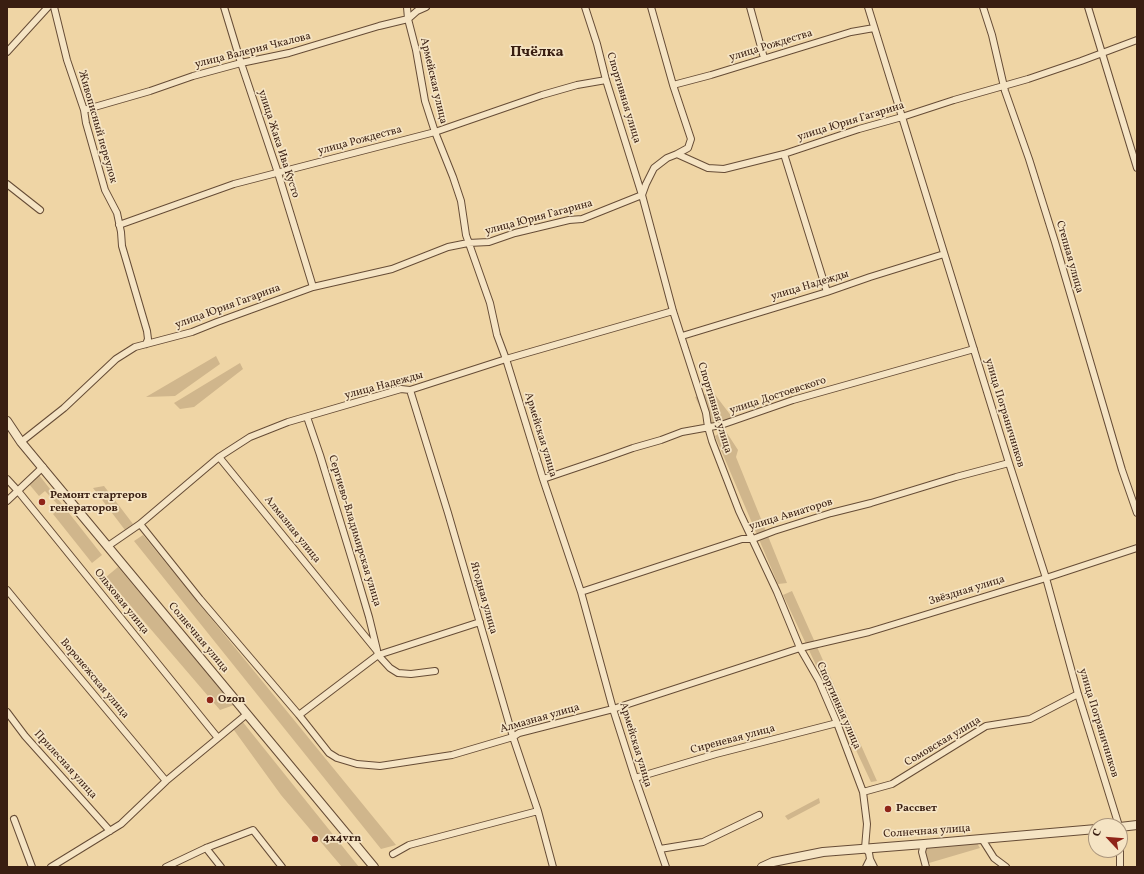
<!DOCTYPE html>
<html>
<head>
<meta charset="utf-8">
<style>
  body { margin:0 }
  #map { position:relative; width:1144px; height:874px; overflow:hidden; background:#efd5a5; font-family:Vollkorn,serif }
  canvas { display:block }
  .frame { position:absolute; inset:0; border:8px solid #391e11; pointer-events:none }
  .north { position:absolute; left:1088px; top:818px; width:40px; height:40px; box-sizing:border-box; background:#f5e4c4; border:1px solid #aa957c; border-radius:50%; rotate:296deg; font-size:11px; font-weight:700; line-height:16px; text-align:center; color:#391e11 }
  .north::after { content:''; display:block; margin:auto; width:14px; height:18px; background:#8f2418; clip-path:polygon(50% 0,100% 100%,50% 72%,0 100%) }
</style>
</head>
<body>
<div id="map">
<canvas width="1144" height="874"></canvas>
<div class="frame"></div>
<div class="north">С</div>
</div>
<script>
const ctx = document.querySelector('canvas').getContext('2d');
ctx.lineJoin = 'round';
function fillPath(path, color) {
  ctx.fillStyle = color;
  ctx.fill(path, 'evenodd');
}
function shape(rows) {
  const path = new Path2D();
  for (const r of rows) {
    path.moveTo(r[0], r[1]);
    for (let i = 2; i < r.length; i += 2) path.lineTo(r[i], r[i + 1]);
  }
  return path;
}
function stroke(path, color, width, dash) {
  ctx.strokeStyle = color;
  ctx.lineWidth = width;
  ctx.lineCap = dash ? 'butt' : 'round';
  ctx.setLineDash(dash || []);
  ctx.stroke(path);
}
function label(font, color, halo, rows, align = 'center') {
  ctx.font = font + ' Vollkorn,serif';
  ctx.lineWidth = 3.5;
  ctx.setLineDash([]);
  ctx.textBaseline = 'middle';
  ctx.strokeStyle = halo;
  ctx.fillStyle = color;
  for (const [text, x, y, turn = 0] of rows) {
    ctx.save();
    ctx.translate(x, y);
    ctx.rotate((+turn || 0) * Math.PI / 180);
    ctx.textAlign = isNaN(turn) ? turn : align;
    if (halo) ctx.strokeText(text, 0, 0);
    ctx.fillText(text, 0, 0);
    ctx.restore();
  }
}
fillPath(shape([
  [216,356,220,364,175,396,146,397],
  [240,363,243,369,194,407,180,409,174,403],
  [713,392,732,417,730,423,708,424,695,397],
  [725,430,738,450,736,457,787,583,778,584,715,436],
  [39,475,102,555,92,563,53,514,60,507,45,491,39,496,29,484],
  [104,486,133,524,125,530,93,488],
  [143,535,396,845,381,849,134,541],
  [118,567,234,705,220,710,106,577],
  [792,591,877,781,871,782,783,595],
  [242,721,359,867,342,867,281,795,231,726],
  [819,798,820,803,788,820,785,816],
  [977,843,980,848,929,863,925,857,926,848]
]), '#d0b68c');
const minor = shape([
  [54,7,67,60,84,110,86,123,105,190,117,213,121,232,122,246,147,331,148,339,146,344],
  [224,7,241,63,278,173,313,287],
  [407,7,408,19,416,50,425,101,435,132,453,177,461,201,466,235,490,303,497,335,506,359,543,479,581,592,613,709,635,778,666,867],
  [585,7,597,44,606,80,642,195,673,311,706,413,708,427,712,441,739,511,777,592,800,648,819,681,837,723,863,792,867,824,865,848,869,853,870,859,866,867],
  [651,7,673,85,691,139,688,148,677,154],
  [750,7,764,58],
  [868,7,1009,463,1046,578,1078,694,1119,826],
  [983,7,992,35,1005,91,1029,159,1055,242,1122,470,1137,513],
  [1088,7,1137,168],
  [7,52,48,7],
  [673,85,711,75,851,32,874,28],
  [84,110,150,91,193,76,241,63,289,53,379,26,408,19,417,11,426,7],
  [784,154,827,292],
  [7,184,40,210],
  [642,195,646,184,654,168,667,158,677,154,708,168,724,169,784,154,859,129,902,117,954,100,1028,79,1081,61,1137,40],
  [119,225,234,184,435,132,542,95,577,85,606,80],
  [682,336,827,292,870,277,944,254],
  [410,390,448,513,513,737,538,811,553,867],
  [307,417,320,455,353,563,369,617,377,650],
  [21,442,64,408,116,359,135,347,192,332,217,322,313,287,392,269,448,247,468,243,489,242,515,233,569,220,582,219,642,195],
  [219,457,377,651,378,655,299,715],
  [7,479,18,491,218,738],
  [543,479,605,458,633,448,661,440,682,432,721,425,793,400,974,349],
  [7,501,43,467],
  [140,524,200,599,299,715,329,753,337,758,357,764,380,766,452,755,513,737,519,733,613,709,800,648,869,632,1046,578,1137,548],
  [108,546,140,524,219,457,250,437,288,422,401,389,410,390,506,359,673,311],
  [7,590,44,635,166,781],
  [581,592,742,539,753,539,774,531,831,513,871,503,956,477,1009,463],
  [435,671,411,674,398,673,390,668,378,655,480,622],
  [7,712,25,736,110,831],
  [635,778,716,754,837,723],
  [863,792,892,784,986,726,1030,719,1078,694],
  [14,819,32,867],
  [982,839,994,858,1006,867],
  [924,844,922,852,926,867],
  [206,848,221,867],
  [660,849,703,842,759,815],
  [393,854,409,845,538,811],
  [870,859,874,867],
  [51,867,121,824,166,781,247,714],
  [166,867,206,848,253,830,282,867],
  [1120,867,1120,837]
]);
const tertiary = shape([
  [7,421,21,442,374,867],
  [1120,827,1137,825],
  [762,867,773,862,823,852,924,844,1096,829]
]);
stroke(minor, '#664c36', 8);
stroke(tertiary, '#664c36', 10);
stroke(minor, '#f5e4c4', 6);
stroke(tertiary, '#f5e4c4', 8);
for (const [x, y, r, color] of [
  [42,502,4,"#8f2418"],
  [210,700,4,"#8f2418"],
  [888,809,4,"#8f2418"],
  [315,839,4,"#8f2418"]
]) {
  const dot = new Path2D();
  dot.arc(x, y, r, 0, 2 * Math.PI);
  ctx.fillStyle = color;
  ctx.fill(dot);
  stroke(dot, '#f5e4c4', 1.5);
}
label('11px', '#391e11', '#f5e4c4', [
  ["улица Рождества",771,46,-17],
  ["улица Валерия Чкалова",253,51,-14],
  ["Армейская улица",433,81,77],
  ["Спортивная улица",623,98,73],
  ["улица Юрия Гагарина",851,122,-17],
  ["Живописный переулок",97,127,74],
  ["улица Рождества",360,141,-15],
  ["улица Жака Ива Кусто",278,144,72],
  ["улица Юрия Гагарина",539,218,-15],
  ["Степная улица",1069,257,74],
  ["улица Надежды",810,286,-17],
  ["улица Юрия Гагарина",228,307,-20],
  ["улица Надежды",384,386,-15],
  ["улица Достоевского",778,396,-18],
  ["Спортивная улица",714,408,73],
  ["улица Пограничников",1004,413,73],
  ["Армейская улица",540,435,73],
  ["улица Авиаторов",791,515,-17],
  ["Алмазная улица",292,530,51],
  ["Сергиево-Владимирская улица",354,531,73],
  ["Звёздная улица",967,591,-17],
  ["Ягодная улица",483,598,74],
  ["Ольховая улица",121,602,51],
  ["Солнечная улица",198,638,50],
  ["Воронежская улица",94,679,50],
  ["Спортивная улица",838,706,66],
  ["Алмазная улица",540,719,-16],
  ["улица Пограничников",1098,723,73],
  ["Сиреневая улица",733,740,-15],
  ["Сомовская улица",943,742,-31],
  ["Армейская улица",635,745,73],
  ["Прилесная улица",65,765,48],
  ["Солнечная улица",927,832,-4]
]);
label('bold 11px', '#391e11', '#f5e4c4', [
  ["Ремонт стартеров",50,496],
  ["генераторов",50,509],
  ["Ozon",218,700],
  ["Рассвет",896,809],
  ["4x4vrn",323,839]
], 'left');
label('bold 15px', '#391e11', '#f5e4c4', [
  ["Пчёлка",537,53]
]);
</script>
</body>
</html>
